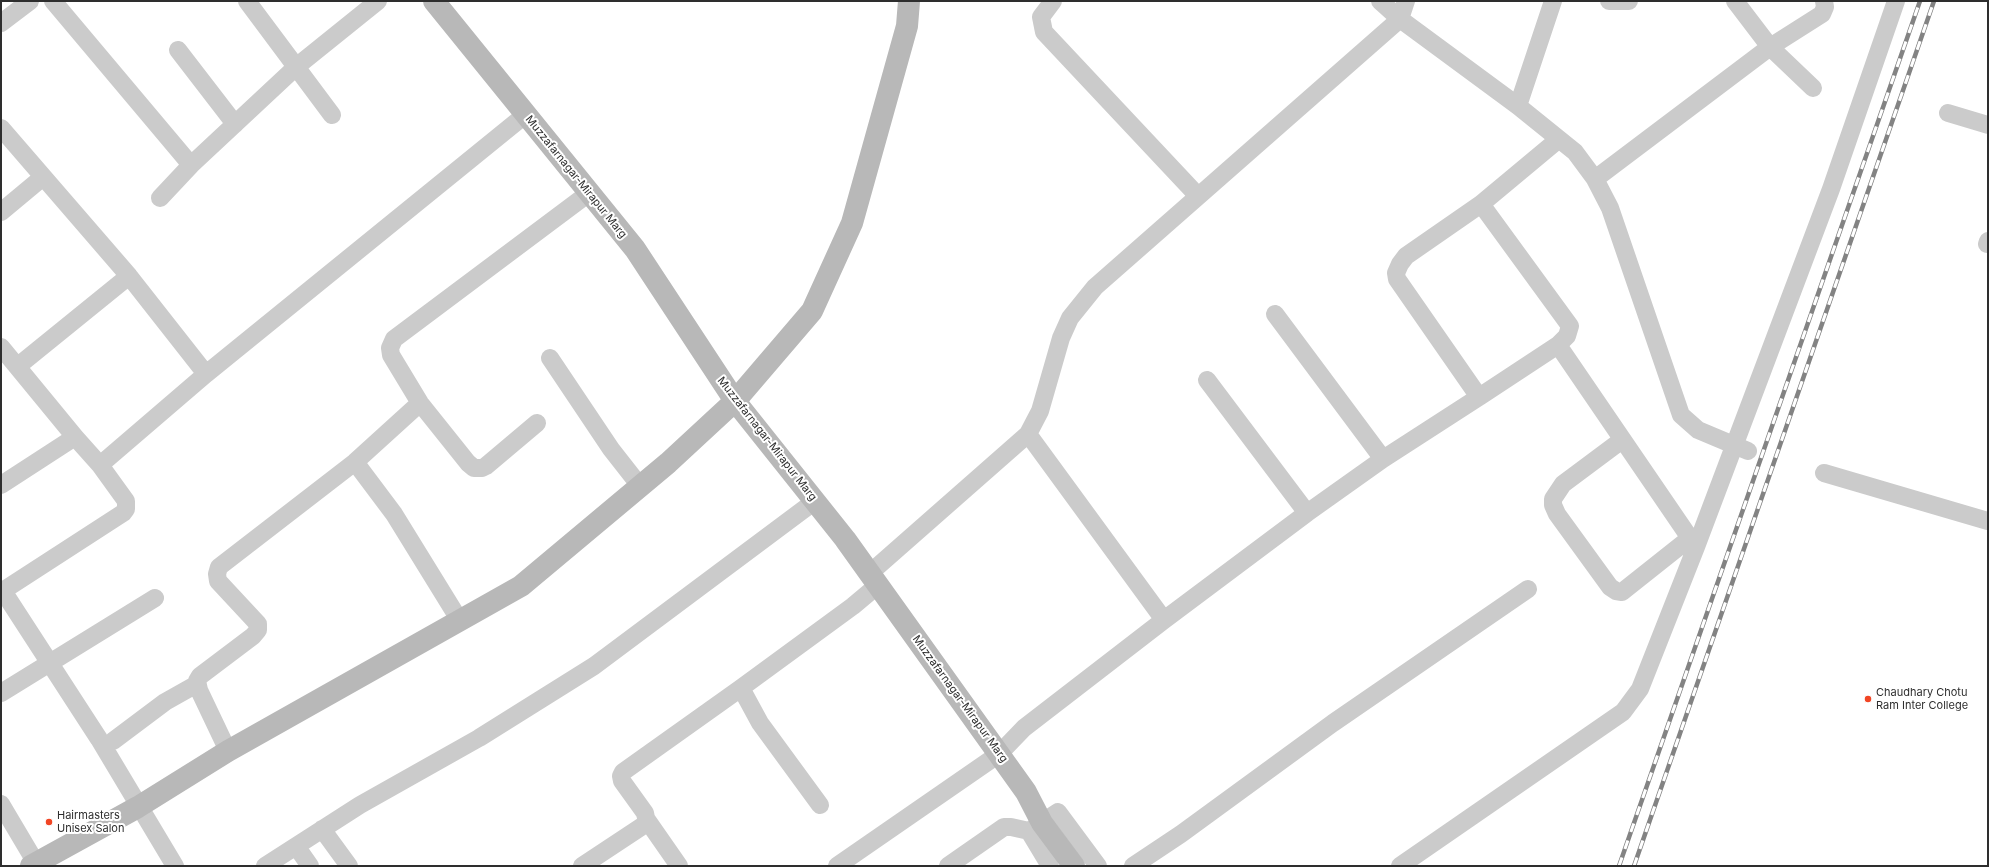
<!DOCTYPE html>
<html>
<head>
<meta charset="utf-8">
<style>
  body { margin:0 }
  #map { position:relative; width:1989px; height:867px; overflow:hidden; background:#fff; font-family:Inter,sans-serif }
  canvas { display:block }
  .frame { position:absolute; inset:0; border:2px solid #2e2e2e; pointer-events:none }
</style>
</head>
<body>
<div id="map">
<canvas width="1989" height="867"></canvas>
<div class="frame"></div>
</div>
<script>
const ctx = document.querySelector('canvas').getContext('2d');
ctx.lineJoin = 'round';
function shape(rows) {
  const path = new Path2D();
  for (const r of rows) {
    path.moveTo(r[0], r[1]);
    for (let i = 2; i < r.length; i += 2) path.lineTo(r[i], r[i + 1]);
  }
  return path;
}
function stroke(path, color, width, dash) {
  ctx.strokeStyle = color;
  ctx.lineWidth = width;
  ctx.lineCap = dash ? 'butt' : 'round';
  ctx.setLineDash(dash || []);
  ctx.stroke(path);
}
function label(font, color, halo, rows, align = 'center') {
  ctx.font = font + ' Inter,sans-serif';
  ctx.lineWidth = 4;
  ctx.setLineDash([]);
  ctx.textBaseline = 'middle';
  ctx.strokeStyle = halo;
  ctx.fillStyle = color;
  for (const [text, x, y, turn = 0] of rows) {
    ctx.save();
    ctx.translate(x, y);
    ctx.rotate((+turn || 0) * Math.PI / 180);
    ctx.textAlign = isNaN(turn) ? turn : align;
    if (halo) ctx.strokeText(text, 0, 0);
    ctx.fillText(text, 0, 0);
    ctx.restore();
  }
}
stroke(shape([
  [53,1,191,165],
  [247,1,332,115],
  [1053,1,1041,17,1044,32,1198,196],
  [1380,1,1400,19,1518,106,1575,152,1595,179,1610,208,1681,415,1698,430,1748,451],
  [1609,1,1629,1],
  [1735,1,1770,47,1813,88],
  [1,23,30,1],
  [178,50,235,124],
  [1518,106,1553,1],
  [1948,113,1988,125],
  [1,128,129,276,18,366],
  [1595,179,1770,47,1822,14,1825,7,1824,1],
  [160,198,191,165,296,67,378,1],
  [1481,204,1570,326,1567,336,1558,345,1479,397,1397,279,1396,273,1400,264,1406,256,1481,204,1559,139],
  [1,212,43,177],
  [1987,244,1988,241],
  [129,276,206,374],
  [1275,314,1383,459],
  [1558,345,1696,547],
  [1,347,75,437],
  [550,358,611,449,640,486],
  [1207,380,1307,513],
  [537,423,486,466,482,468,474,468,468,463,420,403,391,355,390,348,394,339,589,193],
  [1028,434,1164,620],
  [1622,440,1563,484,1553,499,1553,505,1557,514,1610,587,1616,591,1622,592,1627,588,1690,538],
  [355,462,394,514,460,621],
  [1824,473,1988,521],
  [1,485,75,437,100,465,206,374,525,115],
  [870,573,1028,434,1040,411,1061,338,1070,318,1095,287,1400,19,1406,1],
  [3,591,99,739,175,866],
  [1,592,123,513,126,509,126,501,100,465],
  [741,688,760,723,820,805],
  [1,693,155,598],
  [113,741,165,702,197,684],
  [228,751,199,690,197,681,200,676,253,636,258,630,258,624,218,581,217,574,219,567,355,462,420,403],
  [1,804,36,863],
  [647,820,679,866],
  [322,829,349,866],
  [296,846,310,866],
  [265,866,360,805,479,738,594,666,815,501],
  [582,866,647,823,645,813,622,781,621,776,623,772,741,688,853,606,878,585],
  [837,866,999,754,1024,728,1164,620,1307,513,1383,459,1479,397],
  [948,866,1004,827,1011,827,1029,831],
  [1050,866,1029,831,1058,812,1098,866],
  [1133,866,1181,834,1333,723,1528,589],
  [1400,866,1623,712,1640,689,1696,547,1831,189,1896,1]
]), '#cbcbcb', 18);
stroke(shape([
  [434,1,635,249,735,401,845,539,1026,792,1042,823,1074,866],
  [31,866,138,807,228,751,521,586,668,463,735,401,812,311,852,223,907,26,909,1]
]), '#b8b8b8', 22);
const rail = shape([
  [1619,866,1920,1],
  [1634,866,1934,1]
]);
stroke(rail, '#838383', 4.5);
stroke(rail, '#fff', 3, [9]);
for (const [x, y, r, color] of [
  [1868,699,4,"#f14524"],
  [49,822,4,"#f14524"]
]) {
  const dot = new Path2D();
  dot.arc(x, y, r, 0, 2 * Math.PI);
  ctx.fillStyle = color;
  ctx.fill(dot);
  stroke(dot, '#fff', 1.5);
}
label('11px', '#2e2e2e', '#fff', [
  ["Muzzafarnagar-Mirapur Marg",576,177,51],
  ["Muzzafarnagar-Mirapur Marg",767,439,52],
  ["Muzzafarnagar-Mirapur Marg",960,699,54]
]);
label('11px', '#2e2e2e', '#fff', [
  ["Chaudhary Chotu",1876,693],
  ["Ram Inter College",1876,706],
  ["Hairmasters",57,816],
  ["Unisex Salon",57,829]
], 'left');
</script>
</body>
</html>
